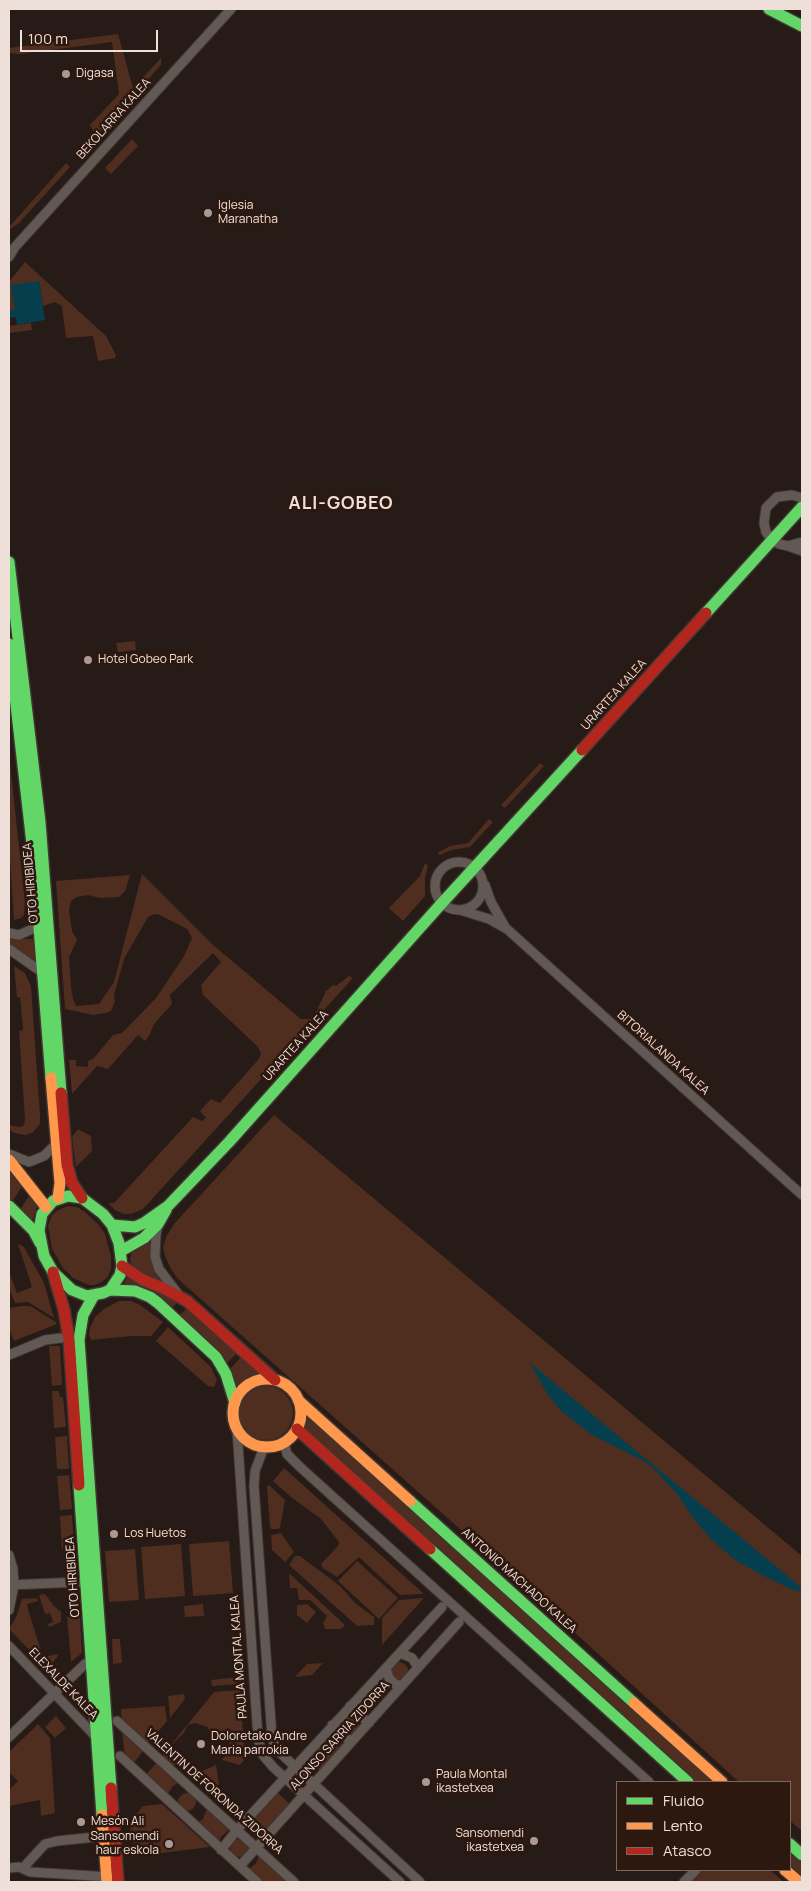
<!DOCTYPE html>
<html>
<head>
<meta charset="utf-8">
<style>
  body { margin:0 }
  #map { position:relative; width:811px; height:1891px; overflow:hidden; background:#261b16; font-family:Manrope,sans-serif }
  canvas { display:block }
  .frame { position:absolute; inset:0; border:10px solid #efdfd9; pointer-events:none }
  .legend { position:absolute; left:616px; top:1781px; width:175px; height:90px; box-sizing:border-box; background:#2d180f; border:1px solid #7b6860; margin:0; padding:6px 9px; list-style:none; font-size:15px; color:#efdfd9 }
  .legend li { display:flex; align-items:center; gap:10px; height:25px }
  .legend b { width:25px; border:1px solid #7b6860 }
  .scale { position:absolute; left:20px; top:30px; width:138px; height:22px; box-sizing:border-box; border:2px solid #efdfd9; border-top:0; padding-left:6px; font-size:15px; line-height:18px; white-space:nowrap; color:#efdfd9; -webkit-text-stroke:4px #2d180f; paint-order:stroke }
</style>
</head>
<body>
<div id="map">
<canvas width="811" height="1891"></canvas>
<div class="frame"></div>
<ul class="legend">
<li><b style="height:6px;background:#63d668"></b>Fluido</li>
<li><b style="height:6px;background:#ff974d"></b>Lento</li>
<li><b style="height:6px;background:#b3261e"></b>Atasco</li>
</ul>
<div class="scale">100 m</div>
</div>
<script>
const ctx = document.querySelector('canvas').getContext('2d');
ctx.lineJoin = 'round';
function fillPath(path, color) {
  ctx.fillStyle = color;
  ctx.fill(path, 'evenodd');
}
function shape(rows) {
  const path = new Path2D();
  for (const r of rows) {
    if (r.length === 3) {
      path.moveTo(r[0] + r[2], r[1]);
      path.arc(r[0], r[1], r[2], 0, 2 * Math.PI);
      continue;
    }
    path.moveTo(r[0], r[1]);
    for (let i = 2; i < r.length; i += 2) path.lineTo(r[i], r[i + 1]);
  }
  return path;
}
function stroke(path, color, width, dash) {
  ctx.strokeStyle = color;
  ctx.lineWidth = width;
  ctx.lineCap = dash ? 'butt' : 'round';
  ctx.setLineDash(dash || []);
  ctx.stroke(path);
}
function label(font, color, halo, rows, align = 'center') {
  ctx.font = font + ' Manrope,sans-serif';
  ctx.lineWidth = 5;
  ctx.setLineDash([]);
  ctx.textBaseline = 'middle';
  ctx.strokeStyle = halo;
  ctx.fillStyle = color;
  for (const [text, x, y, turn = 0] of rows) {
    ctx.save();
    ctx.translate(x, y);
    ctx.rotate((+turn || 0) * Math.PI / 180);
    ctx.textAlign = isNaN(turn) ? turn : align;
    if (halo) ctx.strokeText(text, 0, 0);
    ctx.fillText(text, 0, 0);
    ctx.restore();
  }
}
fillPath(shape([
  [118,34,133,88,161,58,161,65,84,151,77,151,94,132,90,125,119,94,112,42,20,54,9,53,9,48],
  [132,139,138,146,111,174,105,168],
  [66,163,70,167,19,223,9,230,9,227],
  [25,262,106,336,116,355,115,358,98,361,93,336,66,338,62,306,55,302,43,306,39,281,15,310,9,311,9,282],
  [31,323,32,330,9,333,9,326],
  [135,641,136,650,118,652,116,643],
  [9,753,25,903,24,915,21,918,14,920,9,844],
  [540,763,544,766,505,808,501,805],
  [489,819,493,822,470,847,451,850,440,855,437,853,450,846,468,843],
  [425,863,428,866,425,878,425,896,403,921,389,908,420,876],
  [142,874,212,944,301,1019,310,1019,316,1012,326,991,333,985,336,986,349,976,353,978,143,1209,131,1214,124,1214,115,1210,108,1203,114,1203,193,1117,202,1121,206,1118,200,1111,211,1099,220,1103,258,1060,261,1054,258,1047,203,995,201,985,221,962,213,953,170,995,172,1004,154,1024,150,1034,145,1041,138,1035,108,1069,97,1066,72,1094,69,1060,76,1060,76,1066,88,1067,88,1061,94,1058,113,1035,122,1033,156,998,184,956,192,938,187,929,158,914,152,915,148,917,124,959,114,995,115,1001,111,1011,106,1013,93,1015,65,1009,56,881,130,875,125,891,119,897,100,898,88,895,77,897,71,901,69,910,72,931,77,940,69,957,71,988,73,999,76,1006,99,1004,114,982],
  [9,937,23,939,36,939,38,965,9,944],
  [14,966,25,973,31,986,40,1115,40,1123,36,1129,32,1133,25,1135,14,1133,9,1129,9,1124,12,1126,21,1127,24,1125,25,1120,19,1031,23,1030,20,997,17,997],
  [274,1115,802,1556,802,1831,790,1821,790,1782,739,1782,496,1561,177,1278,171,1269,165,1256,163,1247,166,1237,174,1224],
  [78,1129,91,1136,92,1151,76,1167,72,1137],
  [9,1169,23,1185,11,1203,9,1201],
  [30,1194,37,1206,33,1219,31,1220,20,1210],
  [68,1206,77,1207,85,1212,99,1225,105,1234,111,1256,111,1269,108,1277,102,1282,95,1285,89,1285,73,1278,63,1268,52,1249,48,1226,52,1215,58,1210],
  [150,1242,151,1257,159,1280,136,1269,132,1266,130,1260,132,1251],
  [18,1244,24,1247,44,1283,54,1318,28,1302,15,1303,9,1288,9,1272,17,1293,32,1287],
  [127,1276,179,1301,171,1309,124,1285],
  [119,1301,131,1301,140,1305,163,1322,151,1336,132,1336,91,1340,89,1334,90,1328,95,1317,104,1309],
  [22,1306,30,1306,56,1322,57,1324,14,1341,9,1329,9,1308],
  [188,1307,238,1352,226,1364,179,1316],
  [168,1327,211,1367,217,1380,214,1387,208,1386,156,1341],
  [49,1346,60,1346,62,1385,52,1386],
  [242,1356,261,1375,246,1379,236,1387,229,1370],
  [266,1413,27],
  [52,1391,59,1391,60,1397,63,1397,66,1427,54,1428],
  [305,1412,715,1782,695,1782,301,1427],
  [67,1436,69,1469,57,1469,55,1437],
  [284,1468,423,1593,422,1594,400,1595,359,1557,337,1577,323,1568,321,1564,338,1546,339,1542,321,1519,291,1497,274,1482,273,1481],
  [69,1475,72,1509,60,1510,57,1476],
  [269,1485,285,1500,280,1528,278,1529,272,1529,270,1527,267,1487],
  [72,1515,74,1546,62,1549,60,1516],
  [281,1533,294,1552,285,1562,272,1550,271,1535],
  [229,1541,233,1593,193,1596,189,1544],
  [181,1544,185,1596,145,1599,141,1547],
  [135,1549,139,1600,109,1602,105,1551],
  [295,1556,300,1556,340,1586,355,1603,374,1617,374,1625,357,1626,289,1565],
  [357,1561,398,1598,379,1619,338,1581],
  [289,1573,345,1625,341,1629,325,1629,323,1623,327,1616,310,1600,299,1600,297,1588,290,1588],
  [45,1594,54,1606,61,1612,61,1622,49,1627,48,1624,53,1622,50,1613,45,1614,39,1595],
  [37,1598,38,1601,27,1604,28,1609,42,1654,43,1653,45,1657,57,1654,58,1656,48,1669,9,1629,16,1617,22,1599],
  [423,1598,423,1599,382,1645,382,1618,399,1600],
  [203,1604,204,1616,185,1617,184,1606],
  [307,1604,316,1612,307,1623,297,1615,297,1605],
  [80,1616,82,1653,71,1662,67,1617],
  [112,1639,120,1639,122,1663,113,1664],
  [399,1671,9],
  [323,1663,312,1675,295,1677,307,1664],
  [239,1677,239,1684,212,1686,211,1680],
  [240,1690,245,1759,240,1765,222,1760,229,1748,230,1740,210,1734,208,1727,195,1723,188,1725,184,1733,169,1747,179,1756,173,1768,161,1757,214,1692],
  [184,1694,185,1699,170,1718,168,1696],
  [165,1706,167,1721,147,1745,122,1722,121,1709],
  [56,1716,66,1728,55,1738,45,1727],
  [350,1725,9],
  [38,1724,50,1738,55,1813,41,1816,40,1800,9,1806,9,1790,18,1781,9,1772,9,1752],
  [122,1732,143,1751,132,1765,125,1758],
  [331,1733,335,1739,344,1745,320,1771,307,1759],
  [157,1762,178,1783,173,1786,167,1795,145,1776],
  [216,1765,219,1784,216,1788,202,1771],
  [278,1793,290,1804,258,1840,253,1833,246,1828],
  [187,1802,9],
  [162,1804,210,1847,146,1855,131,1840,130,1822,143,1806],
  [207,1808,230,1829,221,1837,218,1843,196,1823,203,1819],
  [239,1848,9],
  [790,1849,802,1860,802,1879,790,1867],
  [259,1856,289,1882,264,1882,249,1869,256,1863],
  [696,1870,770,1870,784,1882,684,1882]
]), '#4f2d1f');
fillPath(shape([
  [39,281,45,320,17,325,16,317,9,318,9,311,15,309,11,285],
  [529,1362,802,1588,802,1592,791,1589,764,1576,735,1560,711,1539,693,1518,678,1495,654,1469,644,1461,592,1435,561,1411,548,1395]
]), '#053f4e');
const street = shape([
  [9,257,15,247,231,9],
  [802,498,792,495,777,497,766,508,764,523,766,532,772,540,779,544,788,546,802,542],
  [788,546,802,551],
  [459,886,24],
  [485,885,491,902,505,927],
  [460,910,489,919,507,929,802,1195],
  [9,933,19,935,39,926],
  [9,949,43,973],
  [9,1154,29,1162,44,1156,56,1144],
  [158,1225,156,1235,155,1257,159,1269,178,1294],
  [9,1355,45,1340,61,1338],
  [237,1430,258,1738,262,1754,273,1767,400,1882],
  [284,1442,287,1454,300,1467,649,1782],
  [264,1447,255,1471,254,1486,272,1737,274,1744,277,1750,420,1882],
  [9,1555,13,1569,14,1585,9,1610],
  [9,1585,79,1582],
  [9,1646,97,1738],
  [400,1653,412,1658,418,1667],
  [386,1668,389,1678,396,1685,402,1685],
  [350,1706,369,1723],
  [117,1721,294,1882],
  [332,1725,351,1742],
  [9,1737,85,1664,93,1659],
  [120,1756,257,1882],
  [221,1850,237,1830,442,1607],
  [240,1866,459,1622],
  [9,1868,19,1867,30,1872,110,1877],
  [23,1868,45,1844,57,1841,105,1836],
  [684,1882,696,1870]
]);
const fast = shape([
  [769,9,802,26],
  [9,562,40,822,61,1093],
  [706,613,802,507],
  [9,644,33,852,51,1078],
  [68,1196,82,1198,103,1214,112,1225,119,1243,122,1266,120,1275,110,1290,103,1293,87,1296,72,1290,53,1272,44,1256,39,1230,42,1214,53,1201,68,1196],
  [9,1206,33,1230,40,1243],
  [112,1225,135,1227,144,1223,168,1206,229,1142,442,903,582,750],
  [121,1251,144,1238,158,1224,166,1210],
  [110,1290,135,1291,150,1297,158,1303,216,1357,226,1374,235,1403],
  [94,1295,83,1315,79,1340,111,1788],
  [79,1485,102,1815],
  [410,1501,634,1703],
  [430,1549,688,1782],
  [790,1844,802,1855]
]);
const slow = shape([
  [51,1078,60,1183,58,1198],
  [9,1160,46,1207],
  [267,1413,34],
  [298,1400,410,1501],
  [634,1703,722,1782],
  [102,1815,107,1882],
  [785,1870,799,1882]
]);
const jam = shape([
  [582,750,706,613],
  [61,1093,67,1165,72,1183,82,1198],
  [122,1266,143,1280,163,1288,187,1301,275,1380],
  [53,1272,64,1310,69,1339,79,1485],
  [297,1429,430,1549],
  [111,1788,118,1882]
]);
stroke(street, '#403632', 11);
stroke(fast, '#403632', 14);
stroke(slow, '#403632', 14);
stroke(jam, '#403632', 14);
stroke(street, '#625854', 9);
stroke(fast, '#63d668', 11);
stroke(slow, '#ff974d', 11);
stroke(jam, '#b3261e', 11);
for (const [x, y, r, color] of [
  [66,74,5,"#a99a95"],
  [208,213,5,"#a99a95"],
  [88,660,5,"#a99a95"],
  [114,1534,5,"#a99a95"],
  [201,1744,5,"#a99a95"],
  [426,1782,5,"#a99a95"],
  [81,1822,5,"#a99a95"],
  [534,1841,5,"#a99a95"],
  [169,1844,5,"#a99a95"]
]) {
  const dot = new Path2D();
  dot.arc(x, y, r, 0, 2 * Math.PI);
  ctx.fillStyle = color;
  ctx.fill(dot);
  stroke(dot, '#2d180f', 2);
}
label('12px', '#efdfd9', '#2d180f', [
  ["Digasa",76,74],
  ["Iglesia",218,206],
  ["Maranatha",218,220],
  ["Hotel Gobeo Park",98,660],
  ["Los Huetos",124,1534],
  ["Doloretako Andre",211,1737],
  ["Maria parrokia",211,1751],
  ["Paula Montal",436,1775],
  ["ikastetxea",436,1789],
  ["Mesón Ali",91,1822],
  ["Sansomendi",524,1834,"right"],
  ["ikastetxea",524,1848,"right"],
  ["Sansomendi",159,1837,"right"],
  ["haur eskola",159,1851,"right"]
], 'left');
label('12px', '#efdfd9', '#2d180f', [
  ["BEKOLARRA KALEA",114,119,-48],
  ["URARTEA KALEA",614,695,-48],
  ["OTO HIRIBIDEA",31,883,-95],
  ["URARTEA KALEA",296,1046,-48],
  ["BITORIALANDA KALEA",663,1053,42],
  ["OTO HIRIBIDEA",73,1577,-94],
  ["ANTONIO MACHADO KALEA",519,1581,42],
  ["PAULA MONTAL KALEA",239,1657,-94],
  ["ELEXALDE KALEA",63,1684,46],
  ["ALONSO SARRIA ZIDORRA",340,1736,-48],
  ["VALENTIN DE FORONDA ZIDORRA",214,1792,42]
]);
ctx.letterSpacing = '1px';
label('bold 18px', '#efdfd9', '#2d180f', [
  ["ALI-GOBEO",341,504]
]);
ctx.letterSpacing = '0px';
</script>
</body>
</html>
